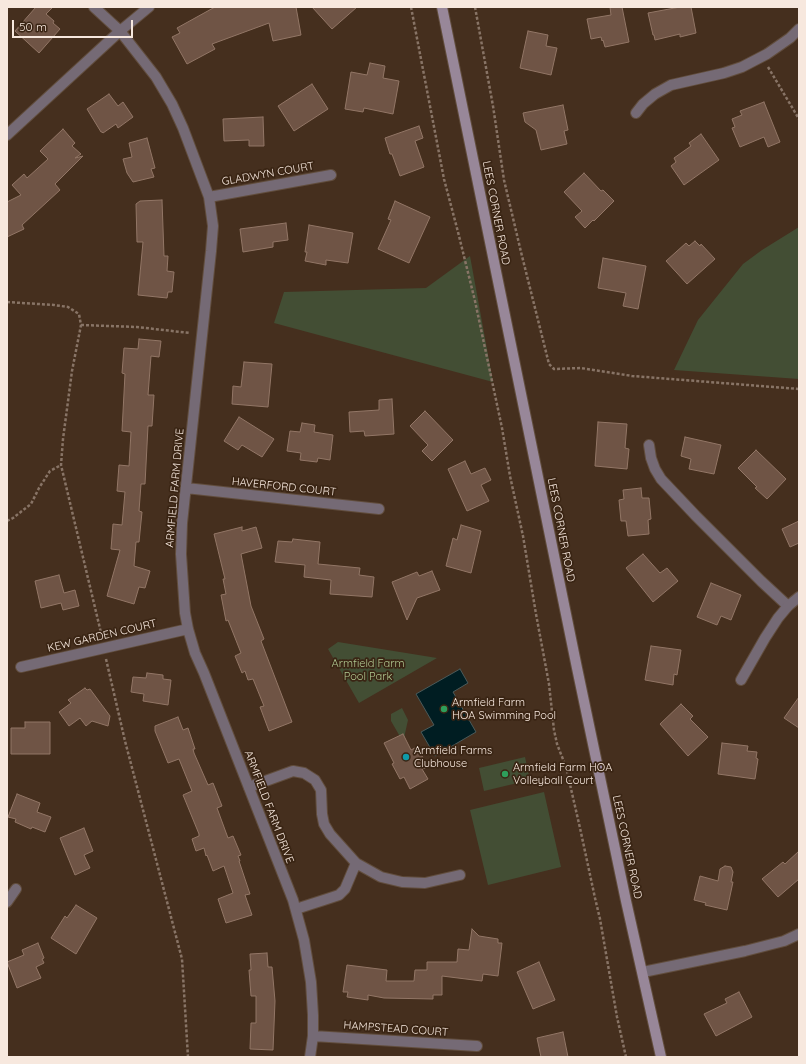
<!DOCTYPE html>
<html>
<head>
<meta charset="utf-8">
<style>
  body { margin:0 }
  #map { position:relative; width:806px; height:1064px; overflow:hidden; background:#452f1e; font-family:Quicksand,sans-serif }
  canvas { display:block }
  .frame { position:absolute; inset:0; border:8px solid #f7e8de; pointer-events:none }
  .scale { position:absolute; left:12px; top:20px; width:121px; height:18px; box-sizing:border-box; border:2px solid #f7e8de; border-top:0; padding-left:5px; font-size:12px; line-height:14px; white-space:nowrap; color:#f7e8de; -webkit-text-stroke:3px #3a2514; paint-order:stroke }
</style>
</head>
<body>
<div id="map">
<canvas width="806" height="1064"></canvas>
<div class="frame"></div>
<div class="scale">50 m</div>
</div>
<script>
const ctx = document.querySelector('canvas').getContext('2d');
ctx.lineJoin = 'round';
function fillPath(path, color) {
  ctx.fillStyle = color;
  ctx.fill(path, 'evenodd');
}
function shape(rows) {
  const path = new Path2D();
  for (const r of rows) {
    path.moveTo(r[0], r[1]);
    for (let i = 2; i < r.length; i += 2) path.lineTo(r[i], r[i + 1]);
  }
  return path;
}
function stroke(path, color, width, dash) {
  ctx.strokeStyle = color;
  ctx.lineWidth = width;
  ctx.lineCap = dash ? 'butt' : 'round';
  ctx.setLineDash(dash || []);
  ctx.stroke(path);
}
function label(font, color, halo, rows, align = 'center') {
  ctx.font = font + ' Quicksand,sans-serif';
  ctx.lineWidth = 3.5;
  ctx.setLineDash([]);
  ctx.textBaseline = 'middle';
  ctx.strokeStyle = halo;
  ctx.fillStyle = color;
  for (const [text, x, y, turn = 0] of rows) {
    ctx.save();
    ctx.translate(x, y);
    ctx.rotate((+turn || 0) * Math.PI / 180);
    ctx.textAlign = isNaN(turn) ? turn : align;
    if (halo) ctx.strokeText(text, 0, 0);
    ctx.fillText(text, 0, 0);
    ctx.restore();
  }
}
fillPath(shape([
  [799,227,799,379,674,370,698,320,743,264,762,250],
  [470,256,493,382,274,323,284,292,426,288],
  [338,642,437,658,359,703,328,649],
  [402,708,408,720,404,738,402,740,391,721,391,714],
  [525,757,530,780,484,791,479,768],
  [544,792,561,867,488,885,470,810]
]), '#434e34');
const water = shape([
  [460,669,468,683,453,692,476,732,435,756,421,732,434,725,416,694,460,669]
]);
fillPath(water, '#001d22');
stroke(water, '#4a5a5a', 1);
const building = shape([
  [36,7,53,7,46,14,54,21,53,23,60,29,39,53,15,31,36,7],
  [215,7,296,7,301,35,273,41,269,23,212,44,215,49,187,64,172,37,180,33,177,28,215,7],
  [312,7,357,7,332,29,312,7],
  [610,7,622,7,629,42,605,47,603,40,602,41,601,37,591,39,587,19,611,15,610,7],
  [680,7,691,7,696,33,680,37,680,34,655,40,654,35,653,35,648,13,680,7],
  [528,31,548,35,546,46,557,48,551,75,520,68,528,31],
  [370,63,385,66,383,78,399,81,393,114,364,108,363,112,345,109,351,72,367,75,370,63],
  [312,84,328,109,294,131,278,106,312,84],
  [109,94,118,106,123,102,133,117,118,128,116,124,103,133,102,132,101,132,87,109,109,94],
  [764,102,780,142,768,147,764,137,740,147,732,128,735,127,732,119,742,115,740,111,764,102],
  [563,105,568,130,564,131,567,144,541,150,536,130,525,122,523,113,563,105],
  [263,117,264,146,249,146,249,140,224,141,223,119,263,117],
  [419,126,423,138,415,141,424,167,400,176,392,154,390,154,385,138,419,126],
  [63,129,75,143,72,146,81,154,75,158,83,156,55,184,60,190,22,225,24,229,7,237,7,202,21,195,12,185,24,174,27,178,48,159,40,151,63,129],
  [701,134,719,160,684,185,671,166,676,162,674,158,691,146,689,143,701,134],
  [147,138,155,168,151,169,154,177,133,182,127,173,123,159,132,157,129,143,147,138],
  [584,173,601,191,603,190,614,201,594,221,593,220,585,228,575,217,582,211,564,192,584,173],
  [162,200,164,256,168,256,167,271,174,272,172,292,168,292,167,298,138,295,143,242,137,242,136,204,140,201,162,200],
  [395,201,430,217,409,263,378,249,391,220,388,219,395,201],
  [286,223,288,240,273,242,273,247,243,252,240,229,286,223],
  [309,225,353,233,348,263,326,260,326,265,305,261,307,252,305,252,309,225],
  [695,241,700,246,701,244,715,259,687,284,666,261,686,243,689,246,695,241],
  [603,258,646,266,638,309,623,306,626,293,598,288,603,258],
  [139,339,161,341,159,357,151,356,148,395,154,395,152,426,148,426,145,484,141,484,139,511,142,512,139,542,136,542,134,566,150,571,145,588,139,587,134,604,107,596,120,550,111,549,113,524,122,525,125,492,117,491,119,465,129,466,131,432,122,431,125,374,122,373,124,348,138,349,139,339],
  [244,362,272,364,268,407,232,404,233,386,241,387,244,362],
  [392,399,394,434,365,436,364,431,350,432,349,412,379,410,379,400,392,399],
  [425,411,453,440,432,461,422,451,428,445,410,426,425,411],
  [239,417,274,439,262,457,242,445,238,450,224,441,239,417],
  [598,422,627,424,625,448,629,449,627,469,595,466,598,422],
  [302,423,315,425,314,432,333,435,330,460,318,458,317,462,300,460,301,453,287,451,290,431,300,432,302,423],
  [685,437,721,445,714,474,689,469,691,459,681,456,685,437],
  [756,450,786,479,767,499,755,488,757,487,738,468,756,450],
  [465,461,471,474,485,468,491,480,481,485,489,501,467,511,448,469,465,461],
  [641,488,642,498,649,498,651,519,648,520,649,534,628,536,626,521,621,521,619,500,624,499,623,490,641,488],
  [799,521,799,543,790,547,782,529,799,521],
  [461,525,481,531,471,573,446,566,453,538,457,540,461,525],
  [242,527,242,531,256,527,262,548,241,554,251,606,264,639,261,641,292,722,269,731,260,707,264,706,253,679,248,680,245,671,242,673,235,656,241,653,228,620,226,621,221,595,226,594,223,579,225,579,214,534,242,527],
  [293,539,320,542,318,564,360,568,359,575,374,577,372,597,330,594,331,580,304,577,305,565,275,562,278,541,292,542,293,539],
  [643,554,660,573,667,568,678,581,653,602,626,568,643,554],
  [432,571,440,590,417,598,407,620,392,582,417,572,419,576,432,571],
  [59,575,64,593,75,590,79,606,63,610,61,603,41,608,35,581,59,575],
  [711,583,741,595,731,620,721,616,717,625,697,617,711,583],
  [651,646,681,650,677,675,674,674,673,685,645,680,651,646],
  [147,673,163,675,163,679,171,680,168,705,143,701,144,694,131,692,133,677,146,678,147,673],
  [85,688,87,690,90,689,110,716,108,726,92,721,86,726,80,718,69,726,59,712,71,703,68,700,85,688],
  [799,697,799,728,784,718,799,697],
  [681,704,693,716,690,719,708,737,688,756,660,724,681,704],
  [178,717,183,730,188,728,195,749,193,749,194,753,208,785,213,783,222,806,217,808,228,838,233,836,241,855,238,856,240,861,239,861,250,894,245,895,252,915,226,923,218,899,233,893,224,866,213,871,207,855,206,856,204,848,196,851,192,839,199,836,199,834,183,795,192,791,179,759,168,763,155,731,155,726,178,717],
  [25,722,50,722,50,754,11,754,11,728,25,728,25,722],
  [403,734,411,750,417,747,428,767,422,769,428,779,410,789,404,777,400,779,392,764,394,763,384,743,403,734],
  [722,743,748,746,747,751,757,752,756,758,758,759,755,779,718,774,722,743],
  [17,794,40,803,37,812,51,817,45,832,32,827,31,829,15,822,16,819,8,817,17,794],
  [84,828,93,851,84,855,90,868,75,875,60,838,84,828],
  [799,851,799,879,778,897,762,879,783,862,785,864,799,851],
  [725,866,731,867,733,872,731,882,733,882,727,910,705,905,706,903,694,900,700,876,718,881,720,869,725,866],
  [76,905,97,918,76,954,51,938,65,916,67,918,76,905],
  [472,929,479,936,498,939,498,943,502,943,498,976,483,974,482,981,442,976,442,995,433,995,433,999,384,998,368,995,368,1000,347,997,348,992,343,992,347,965,387,970,386,981,414,981,415,970,427,970,427,962,457,962,458,949,469,950,472,929],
  [38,943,44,958,42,959,44,963,36,967,41,978,17,988,7,962,24,955,22,950,38,943],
  [267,953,268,967,272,967,275,1001,273,1050,250,1049,251,1023,256,1023,256,996,251,996,249,970,251,970,250,954,267,953],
  [539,962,555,1000,533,1009,517,972,539,962],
  [739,992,752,1017,716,1036,704,1014,727,1003,725,999,739,992],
  [563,1032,568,1057,541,1057,537,1038,563,1032]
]);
fillPath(building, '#6f5445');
stroke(building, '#927666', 1);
const lane = shape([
  [649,445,651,458,655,469,661,479,696,516,761,581,788,606],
  [249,787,293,771,304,773,315,780,321,790,322,814,324,824,330,834,356,863,381,877,402,882,425,883,460,875],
  [296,909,330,898,339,895,345,889,356,863]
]);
const street = shape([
  [94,7,120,31,156,77,172,104,183,128,209,197,213,226,211,251,182,523,181,554,185,613,188,629,195,653,204,673,293,900,304,940,311,982,313,1015,313,1036,310,1057],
  [636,113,643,104,655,94,671,85,724,73,742,67,767,54,790,38,799,29],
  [7,135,120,31,149,7],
  [209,197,331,175],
  [186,488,379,509],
  [21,667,188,629],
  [741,680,765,638,778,618,788,606,799,597],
  [7,902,16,889],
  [643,972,745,951,784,941,799,934],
  [313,1036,477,1046]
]);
const secondary = shape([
  [442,7,577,668,626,901,661,1057]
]);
stroke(lane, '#614d3d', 12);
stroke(street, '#614d3d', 12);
stroke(secondary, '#614d3d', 12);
stroke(shape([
  [411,7,444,179,458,232,475,301,502,428,510,476,523,536,536,614,549,684,554,730,557,744,566,767,580,828,595,898,600,919,617,1017,626,1057],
  [475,7,493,106,504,180,521,252,549,364,554,369,581,368,632,376,799,389],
  [768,67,799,119],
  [7,302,54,305,68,307,79,314,81,325,72,371,63,439,61,465,102,637],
  [81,325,137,327,190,333],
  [7,521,13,518,31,504,39,488,50,471,61,465],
  [106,659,125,741,182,959,188,1057]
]), '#887466', 2.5, [3, 2]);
stroke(lane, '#756a75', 10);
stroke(street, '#756a75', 10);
stroke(secondary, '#988799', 10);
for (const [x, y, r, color] of [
  [444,709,4,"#2e9e5b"],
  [406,757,4,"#0f9aa8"],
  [505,774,4,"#2e9e5b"]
]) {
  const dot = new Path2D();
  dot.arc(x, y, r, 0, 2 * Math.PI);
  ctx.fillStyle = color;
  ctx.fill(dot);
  stroke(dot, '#3a2514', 1.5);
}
label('11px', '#f7e8de', '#3a2514', [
  ["GLADWYN COURT",268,174,-10],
  ["LEES CORNER ROAD",496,213,79],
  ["HAVERFORD COURT",284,487,6],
  ["ARMFIELD FARM DRIVE",175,488,-85],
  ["LEES CORNER ROAD",561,530,79],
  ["KEW GARDEN COURT",102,636,-13],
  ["ARMFIELD FARM DRIVE",269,807,69],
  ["LEES CORNER ROAD",627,847,78],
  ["HAMPSTEAD COURT",396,1029,4]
]);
label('11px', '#b0c892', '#3a2514', [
  ["Armfield Farm",368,664],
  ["Pool Park",368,677]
]);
label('11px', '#f7e8de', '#3a2514', [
  ["Armfield Farm",452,703],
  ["HOA Swimming Pool",452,716],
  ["Armfield Farms",414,751],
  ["Clubhouse",414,764],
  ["Armfield Farm HOA",513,768],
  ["Volleyball Court",513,781]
], 'left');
</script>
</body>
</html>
